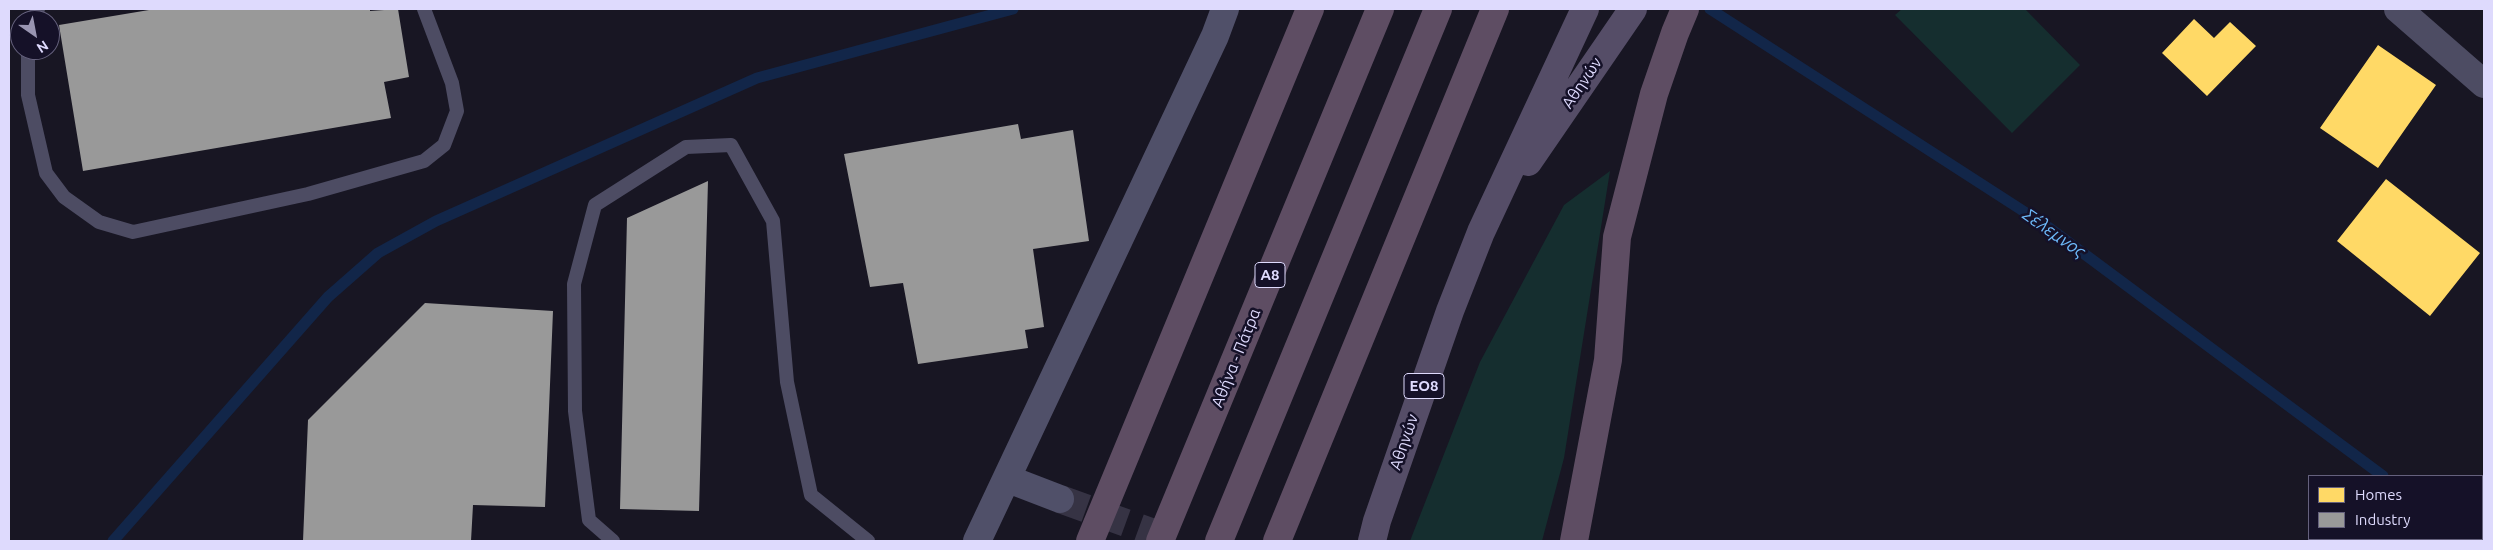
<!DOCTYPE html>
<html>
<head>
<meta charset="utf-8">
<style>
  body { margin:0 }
  #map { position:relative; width:2493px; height:550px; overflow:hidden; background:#181623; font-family:Ubuntu,sans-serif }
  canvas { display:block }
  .frame { position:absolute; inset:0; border:10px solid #dedafd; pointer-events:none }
  .legend { position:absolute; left:2308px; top:475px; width:175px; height:65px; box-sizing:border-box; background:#151128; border:1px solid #65617d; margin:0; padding:6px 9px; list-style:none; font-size:15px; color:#dedafd }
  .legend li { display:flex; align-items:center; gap:10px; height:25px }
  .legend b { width:25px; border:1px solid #65617d }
  .north { position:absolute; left:10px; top:10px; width:50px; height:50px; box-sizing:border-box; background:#151128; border:1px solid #65617d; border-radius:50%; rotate:147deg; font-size:14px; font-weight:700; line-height:20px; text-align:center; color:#dedafd }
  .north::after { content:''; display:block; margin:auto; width:18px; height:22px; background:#9995b1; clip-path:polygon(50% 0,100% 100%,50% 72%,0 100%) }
</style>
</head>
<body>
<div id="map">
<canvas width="2493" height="550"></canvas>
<div class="frame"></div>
<ul class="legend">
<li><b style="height:14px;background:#ffd966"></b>Homes</li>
<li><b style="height:14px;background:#999"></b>Industry</li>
</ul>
<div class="north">N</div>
</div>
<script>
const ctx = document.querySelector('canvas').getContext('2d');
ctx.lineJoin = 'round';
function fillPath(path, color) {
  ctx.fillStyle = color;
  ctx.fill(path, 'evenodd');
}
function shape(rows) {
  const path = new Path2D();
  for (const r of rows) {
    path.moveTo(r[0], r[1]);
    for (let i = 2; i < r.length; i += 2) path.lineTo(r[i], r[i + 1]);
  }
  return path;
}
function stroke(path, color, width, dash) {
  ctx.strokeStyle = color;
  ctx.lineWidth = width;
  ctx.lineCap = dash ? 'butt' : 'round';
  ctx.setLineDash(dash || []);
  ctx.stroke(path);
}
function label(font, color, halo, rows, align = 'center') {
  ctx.font = font + ' Ubuntu,sans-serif';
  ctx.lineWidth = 5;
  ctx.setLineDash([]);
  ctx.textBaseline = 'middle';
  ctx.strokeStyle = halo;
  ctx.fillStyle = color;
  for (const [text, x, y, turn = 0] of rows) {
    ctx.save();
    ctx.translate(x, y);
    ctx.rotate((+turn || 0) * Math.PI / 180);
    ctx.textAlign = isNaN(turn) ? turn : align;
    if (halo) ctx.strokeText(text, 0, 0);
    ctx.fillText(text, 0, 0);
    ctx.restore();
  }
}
fillPath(shape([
  [1902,9,2025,9,2080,65,2012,133,1895,15],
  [1610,171,1564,458,1542,541,1410,541,1480,362,1564,205]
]), '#152e2f');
fillPath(shape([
  [2194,19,2214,38,2230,22,2256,46,2207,96,2162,53],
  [2378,45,2436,85,2378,168,2320,128],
  [2386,179,2480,253,2430,316,2337,241]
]), '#ffd966');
fillPath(shape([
  [155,9,370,9,370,11,398,9,409,77,384,82,391,118,83,171,59,25],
  [1018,124,1021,139,1073,130,1089,241,1033,249,1044,327,1025,330,1028,348,918,364,903,283,870,287,844,154],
  [708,181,699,511,620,509,627,218],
  [425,303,553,311,545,507,473,505,471,541,303,541,308,420]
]), '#999');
stroke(shape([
  [1710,9,2048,227,2383,476],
  [2472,539,2476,541],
  [113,541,328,297,378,253,436,221,757,78,1013,9]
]), '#122649', 11);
stroke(shape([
  [1060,499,1176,541]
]), '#363344', 28, [28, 14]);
stroke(shape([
  [33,20,38,9],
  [28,50,28,95,46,173,64,197,99,222,133,232,308,194,424,161,444,145,457,111,452,83,424,9],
  [613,541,589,520,575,411,574,284,595,205,686,147,731,145,773,221,787,382,811,495,868,541]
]), '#4d4c63', 14);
stroke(shape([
  [2398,9,2484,84]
]), '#4d4c63', 28);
stroke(shape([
  [1008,479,1060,499],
  [977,541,1215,36,1225,9]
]), '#505069', 28);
stroke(shape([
  [1528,162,1633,9],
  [1372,541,1377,521,1450,311,1481,232,1585,9]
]), '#554d67', 28);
stroke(shape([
  [1090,541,1310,9],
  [1160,541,1380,9],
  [1219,541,1438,9],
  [1277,541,1495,9],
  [1574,541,1608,360,1617,237,1654,94,1675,33,1685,9]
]), '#5e4d63', 28);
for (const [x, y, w] of [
  [1270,275,30],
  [1424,386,40]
]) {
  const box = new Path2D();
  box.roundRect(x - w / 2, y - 12.5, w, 25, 4);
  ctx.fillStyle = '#151128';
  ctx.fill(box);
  stroke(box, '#dedafd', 1);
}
label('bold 15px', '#dedafd', null, [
  ["Α8",1270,275],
  ["ΕΟ8",1424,386]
]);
label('16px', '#dedafd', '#151128', [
  ["Αθηνών",1582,83,-56],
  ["Αθήνα - Πάτρα",1236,358,-68],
  ["Αθηνών",1404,442,-71]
]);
label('italic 18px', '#6db9f9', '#151128', [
  ["Σέλεμνος",2054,233,35]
]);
</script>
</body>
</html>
